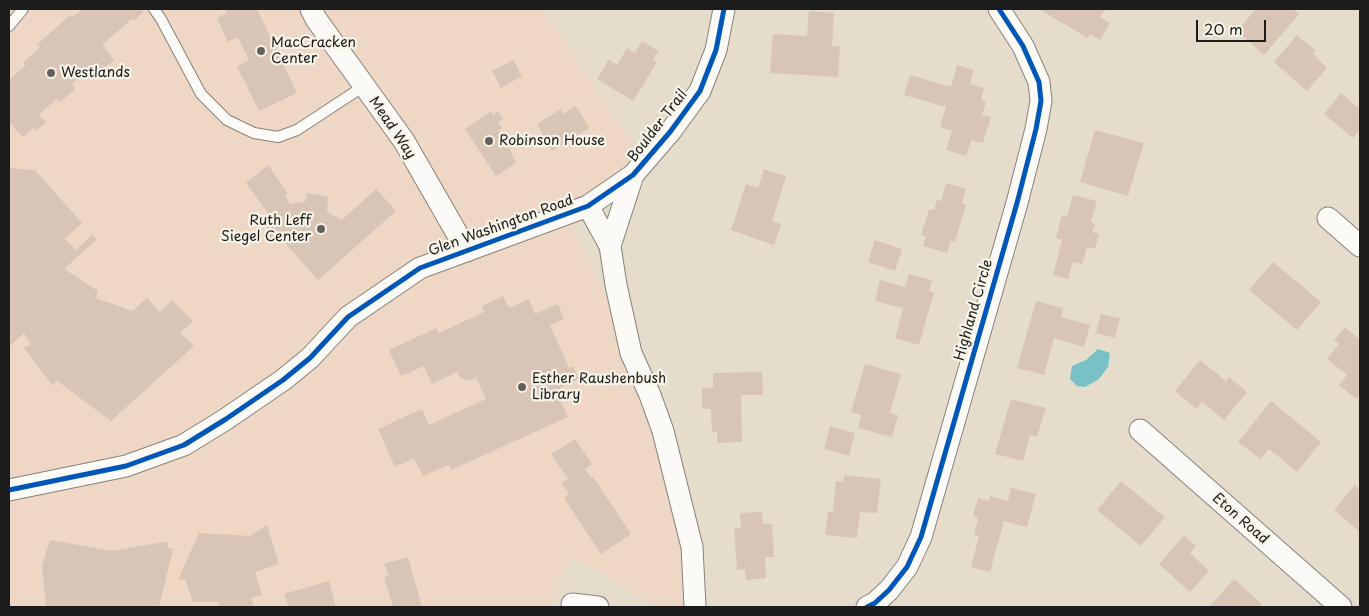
<!DOCTYPE html>
<html>
<head>
<meta charset="utf-8">
<style>
  body { margin:0 }
  #map { position:relative; width:1369px; height:616px; overflow:hidden; background:#e6dccc; font-family:"Playpen Sans",sans-serif }
  canvas { display:block }
  .frame { position:absolute; inset:0; border:10px solid #1c1c1c; pointer-events:none }
  .scale { position:absolute; left:1196px; top:20px; width:70px; height:22px; box-sizing:border-box; border:2px solid #1c1c1c; border-top:0; padding-left:6px; font-size:15px; line-height:18px; white-space:nowrap; color:#1c1c1c; -webkit-text-stroke:4px #f7f3e8; paint-order:stroke }
</style>
</head>
<body>
<div id="map">
<canvas width="1369" height="616"></canvas>
<div class="frame"></div>
<div class="scale">20 m</div>
</div>
<script>
const ctx = document.querySelector('canvas').getContext('2d');
ctx.lineJoin = 'round';
function fillPath(path, color) {
  ctx.fillStyle = color;
  ctx.fill(path, 'evenodd');
}
function shape(rows) {
  const path = new Path2D();
  for (const r of rows) {
    path.moveTo(r[0], r[1]);
    for (let i = 2; i < r.length; i += 2) path.lineTo(r[i], r[i + 1]);
  }
  return path;
}
function stroke(path, color, width, dash) {
  ctx.strokeStyle = color;
  ctx.lineWidth = width;
  ctx.lineCap = dash ? 'butt' : 'round';
  ctx.setLineDash(dash || []);
  ctx.stroke(path);
}
function label(font, color, halo, rows, align = 'center') {
  ctx.font = font + ' "Playpen Sans",sans-serif';
  ctx.lineWidth = 4.5;
  ctx.setLineDash([]);
  ctx.textBaseline = 'middle';
  ctx.strokeStyle = halo;
  ctx.fillStyle = color;
  for (const [text, x, y, turn = 0] of rows) {
    ctx.save();
    ctx.translate(x, y);
    ctx.rotate((+turn || 0) * Math.PI / 180);
    ctx.textAlign = isNaN(turn) ? turn : align;
    if (halo) ctx.strokeText(text, 0, 0);
    ctx.fillText(text, 0, 0);
    ctx.restore();
  }
}
fillPath(shape([
  [9,9,543,9,639,153,574,229,604,292,643,392,684,543,686,607,658,607,571,556,550,605,546,607,9,607]
]), '#eed7c5');
fillPath(shape([
  [1098,349,1110,353,1108,367,1099,379,1085,387,1077,386,1070,379,1072,366,1086,360]
]), '#78c1c7');
fillPath(shape([
  [82,9,140,9,143,12,134,21,132,19,102,45,114,60,95,76,89,70,72,84,75,89,60,102,56,99,39,115,46,122,36,131,33,128,23,137,9,122,9,80,26,65,23,63,40,47,37,45,70,15,72,17],
  [225,9,257,9,297,93,259,111,237,66,249,60,238,37,228,42,217,18,227,13],
  [1043,9,1105,9,1100,17,1110,23,1100,40,1090,34,1088,38,1042,11],
  [1256,9,1293,9,1299,14,1264,55,1237,31],
  [809,11,834,13,832,46,840,46,838,77,770,73,773,34,807,36],
  [1297,35,1316,51,1313,54,1327,68,1307,91,1274,62],
  [642,41,658,51,653,60,657,62,633,101,597,79,609,59,617,65,627,48,635,53],
  [513,60,522,76,501,88,492,71],
  [957,65,974,70,970,84,984,88,981,100,986,102,982,115,991,117,983,143,971,140,966,156,946,150,952,131,940,127,946,107,904,95,910,75,951,87],
  [1341,93,1360,109,1360,129,1353,138,1324,114],
  [576,106,589,128,552,151,537,124,561,109,564,114],
  [491,111,493,115,498,111,503,119,498,122,502,128,498,130,512,153,511,154,516,163,496,176,465,129],
  [1095,130,1144,143,1128,196,1080,182],
  [268,165,287,193,285,195,290,204,305,202,307,193,328,197,327,212,342,220,376,189,396,211,318,280,282,239,267,238,267,212,246,183],
  [9,168,35,170,82,223,65,239,76,250,92,235,97,239,64,269,98,291,96,298,132,311,147,298,160,312,172,300,193,321,180,333,194,346,111,421,56,380,53,386,24,348,31,344,24,333,9,347],
  [764,169,786,176,772,221,781,224,774,245,731,230,746,184,758,188],
  [946,183,966,189,962,203,966,204,955,242,950,241,947,253,923,246,926,236,921,235,929,209,934,210,937,200,941,201],
  [1073,195,1097,201,1091,222,1095,224,1092,232,1099,234,1095,249,1087,247,1082,264,1073,262,1068,279,1053,275,1062,240,1056,238,1062,215,1067,217],
  [875,240,902,249,895,271,868,262],
  [1273,262,1321,302,1297,330,1249,290],
  [909,274,932,280,929,291,934,292,919,345,895,338,903,308,875,301,880,280,905,287],
  [503,296,509,308,529,299,535,314,558,304,564,319,550,325,569,368,573,366,579,379,556,390,568,417,451,470,449,465,423,476,414,458,395,467,378,429,422,409,429,425,486,399,476,378,469,381,460,378,457,372,432,384,424,366,401,376,389,350,436,328,439,333,484,312,482,306],
  [1036,301,1063,308,1061,317,1090,325,1084,347,1054,338,1044,375,1017,368],
  [1101,314,1120,318,1115,338,1096,333],
  [1345,327,1360,340,1360,393,1356,399,1339,385,1347,375,1327,359,1339,344,1334,340],
  [1200,360,1226,381,1229,377,1247,392,1224,420,1202,402,1196,409,1175,391],
  [865,364,901,374,890,413,898,415,892,437,858,428,861,415,851,412],
  [762,372,763,395,741,395,742,442,717,443,717,432,712,433,711,409,702,409,702,388,713,388,713,373],
  [1011,399,1046,408,1037,437,1030,435,1023,461,995,454],
  [1271,401,1321,442,1297,472,1269,449,1260,459,1238,442],
  [830,426,855,433,849,456,824,449],
  [575,439,592,464,585,469,591,478,593,477,631,534,601,554,564,498,569,494,561,483,568,479,551,454],
  [844,475,881,479,877,513,860,512,857,538,825,535,828,511,833,512,836,481,843,482],
  [1121,481,1165,517,1141,546,1097,510],
  [1355,485,1360,490,1360,532,1334,510],
  [1011,488,1036,494,1027,527,1004,521,990,572,971,567,979,536,974,535,978,518,973,516,978,498,989,501,990,496,1008,501],
  [762,512,763,524,772,524,774,557,765,557,766,578,746,580,745,569,737,570,734,528,741,528,740,513],
  [267,525,279,564,255,572,262,595,251,598,254,607,220,607,219,602,193,602,185,579,178,580,199,533,250,536],
  [1184,536,1196,546,1190,553,1209,571,1190,592,1159,564],
  [50,540,112,551,163,542,168,543,167,548,173,549,159,607,46,607,42,566],
  [408,557,422,607,393,607,384,577,389,576,384,564],
  [1234,579,1262,604,1260,607,1209,607],
  [329,581,336,607,289,607,284,594]
]), '#d8c5b6');
const service = shape([
  [154,9,161,19,201,94,227,120,254,133,278,137,297,130,364,86],
  [9,26,23,9]
]);
const minor = shape([
  [311,9,316,19,404,141,467,251],
  [588,206,610,246,616,285,631,353,650,395,663,431,692,547,695,607],
  [1328,218,1360,246],
  [610,246,633,175],
  [1140,430,1341,607],
  [9,490,126,466,184,445,226,419,283,380,310,358,348,317,420,268,588,206,633,175,670,132,700,91,716,50,724,9],
  [572,604,598,607],
  [867,607,875,603,889,590,907,567,921,537,1017,203,1036,129,1041,101,1039,82,1023,46,999,9]
]);
stroke(service, '#87827a', 12);
stroke(minor, '#87827a', 23);
stroke(service, '#fbfaf7', 10);
stroke(minor, '#fbfaf7', 21);
stroke(shape([
  [9,490,126,466,184,445,226,419,283,380,310,358,348,317,420,268,588,206,633,175,670,132,700,91,716,50,724,9],
  [867,607,875,603,889,590,907,567,921,537,1017,203,1036,129,1041,101,1039,82,1023,46,999,9]
]), '#0057b8', 5);
for (const [x, y, r, color] of [
  [261,51,5,"#635f5a"],
  [51,73,5,"#635f5a"],
  [489,141,5,"#635f5a"],
  [321,229,5,"#635f5a"],
  [522,387,5,"#635f5a"]
]) {
  const dot = new Path2D();
  dot.arc(x, y, r, 0, 2 * Math.PI);
  ctx.fillStyle = color;
  ctx.fill(dot);
  stroke(dot, '#f7f3e8', 2);
}
label('14px', '#1c1c1c', '#f7f3e8', [
  ["MacCracken",271,43],
  ["Center",271,59],
  ["Westlands",61,73],
  ["Robinson House",499,141],
  ["Ruth Leff",311,221,"right"],
  ["Siegel Center",311,237,"right"],
  ["Esther Raushenbush",532,379],
  ["Library",532,395]
], 'left');
label('14px', '#1c1c1c', '#f7f3e8', [
  ["Boulder Trail",658,126,-52],
  ["Mead Way",392,128,56],
  ["Glen Washington Road",501,226,-20],
  ["Highland Circle",974,310,-74],
  ["Eton Road",1240,519,41]
]);
</script>
</body>
</html>
